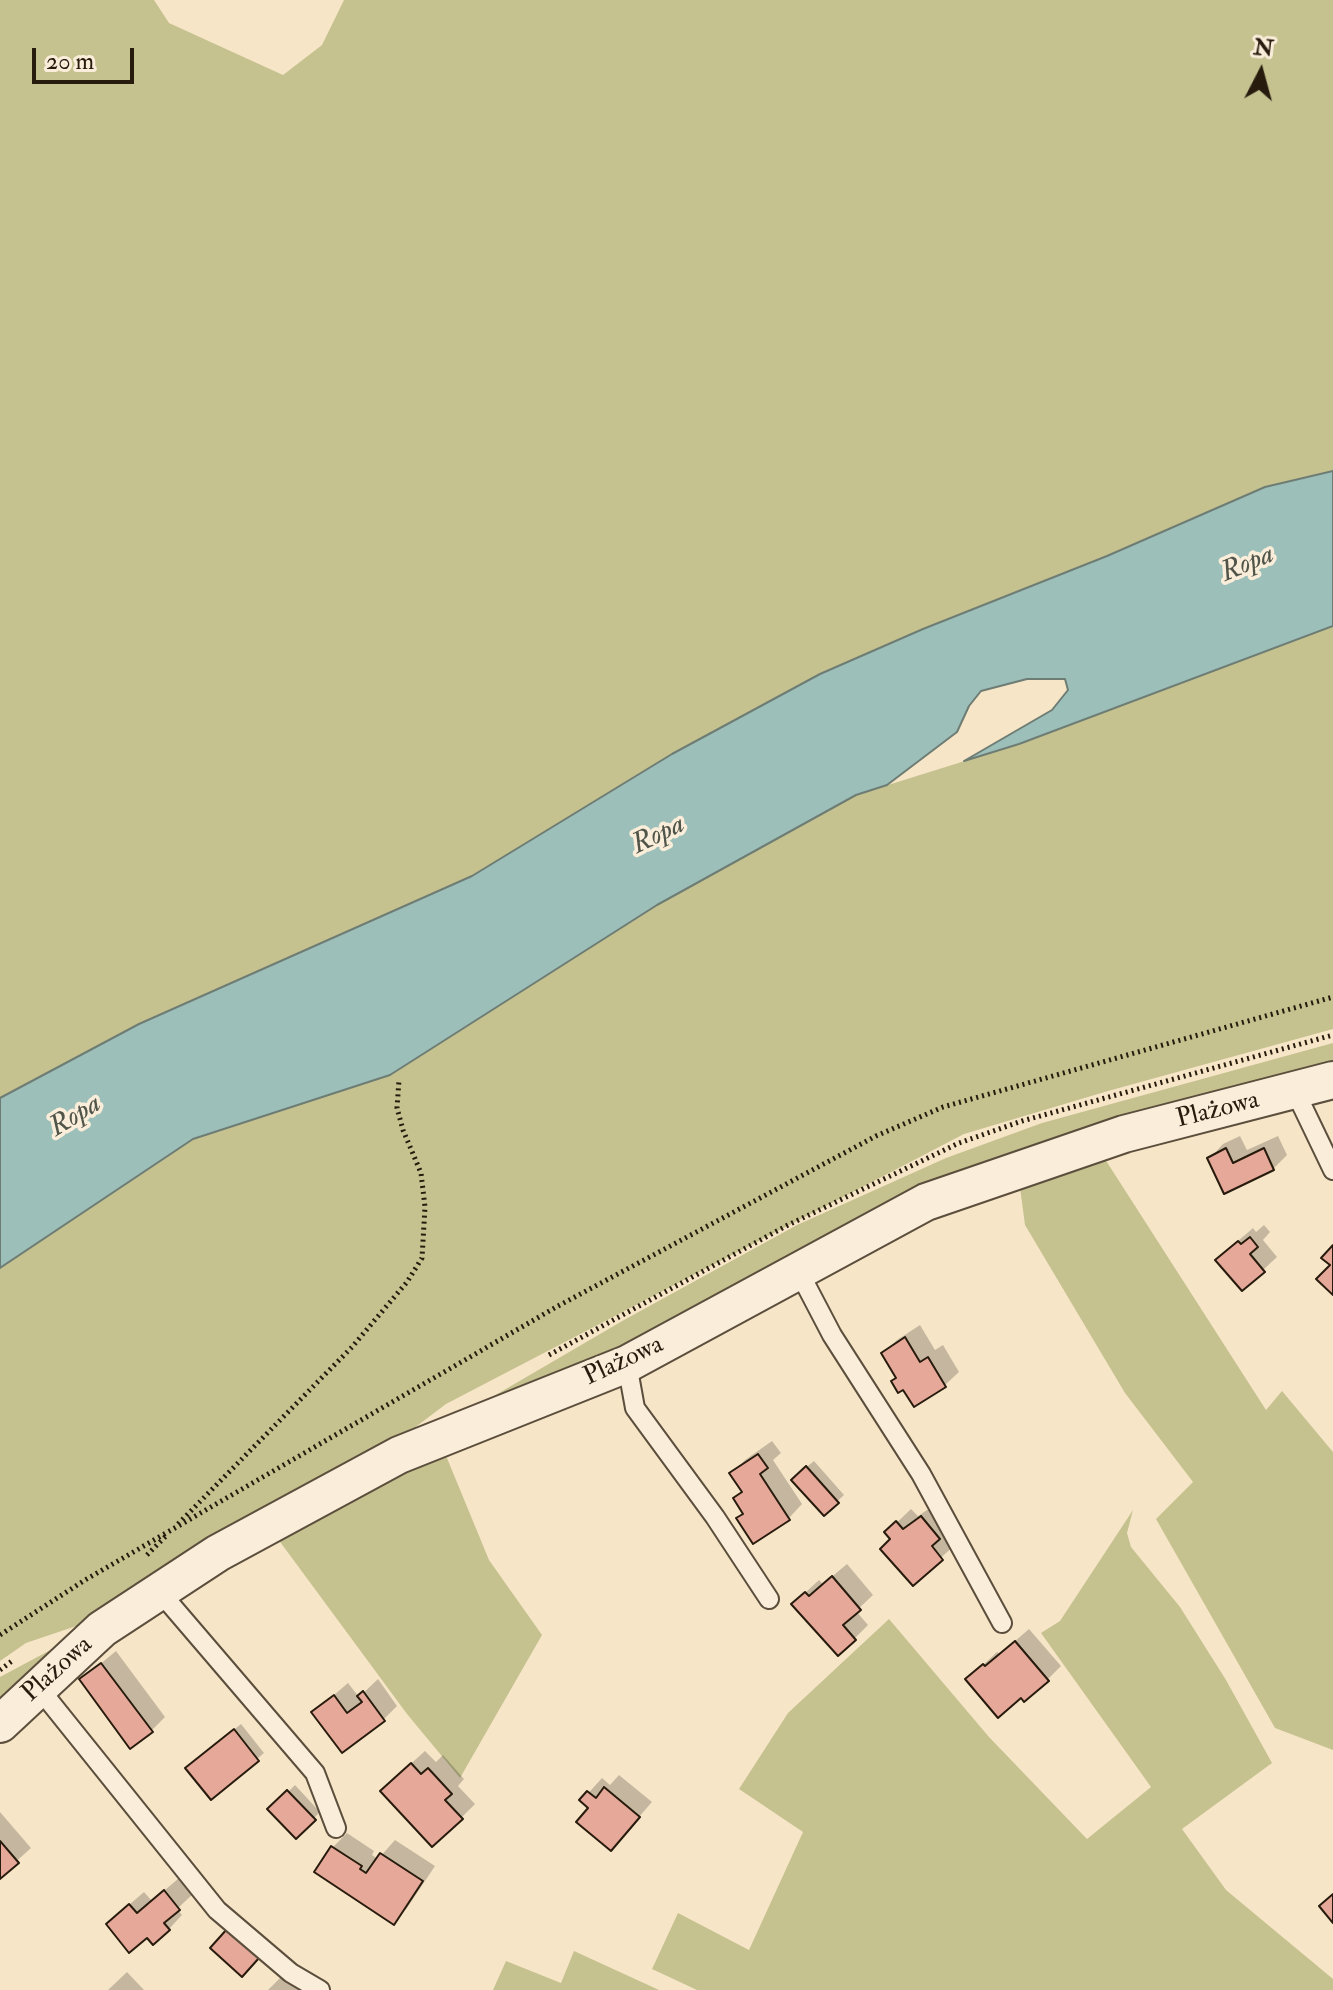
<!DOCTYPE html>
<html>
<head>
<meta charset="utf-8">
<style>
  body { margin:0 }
  #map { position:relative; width:1333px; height:1990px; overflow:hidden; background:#f7e5c7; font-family:"IM FELL Double Pica",serif }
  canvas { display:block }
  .north { position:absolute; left:1221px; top:32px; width:80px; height:80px; -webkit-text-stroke:6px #faeedb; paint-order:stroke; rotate:6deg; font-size:22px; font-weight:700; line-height:32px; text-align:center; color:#271b0d }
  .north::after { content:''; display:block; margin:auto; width:28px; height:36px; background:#271b0d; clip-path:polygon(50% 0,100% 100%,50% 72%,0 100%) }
  .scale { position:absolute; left:32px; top:48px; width:102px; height:36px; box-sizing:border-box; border:4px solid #271b0d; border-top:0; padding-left:10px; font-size:24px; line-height:28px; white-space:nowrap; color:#271b0d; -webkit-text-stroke:6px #faeedb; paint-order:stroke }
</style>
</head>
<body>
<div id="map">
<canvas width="1333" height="1990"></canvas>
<div class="north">N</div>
<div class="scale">20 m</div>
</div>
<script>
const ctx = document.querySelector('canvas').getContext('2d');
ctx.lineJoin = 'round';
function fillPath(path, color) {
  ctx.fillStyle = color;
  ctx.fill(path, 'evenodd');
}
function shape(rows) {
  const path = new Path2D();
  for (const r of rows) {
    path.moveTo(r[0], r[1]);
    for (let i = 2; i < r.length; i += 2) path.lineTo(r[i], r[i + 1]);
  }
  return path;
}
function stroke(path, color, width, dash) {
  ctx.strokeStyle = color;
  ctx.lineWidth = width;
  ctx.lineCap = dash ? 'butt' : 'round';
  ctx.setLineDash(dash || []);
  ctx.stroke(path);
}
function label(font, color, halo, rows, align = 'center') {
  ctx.font = font + ' "IM FELL Double Pica",serif';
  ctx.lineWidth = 7;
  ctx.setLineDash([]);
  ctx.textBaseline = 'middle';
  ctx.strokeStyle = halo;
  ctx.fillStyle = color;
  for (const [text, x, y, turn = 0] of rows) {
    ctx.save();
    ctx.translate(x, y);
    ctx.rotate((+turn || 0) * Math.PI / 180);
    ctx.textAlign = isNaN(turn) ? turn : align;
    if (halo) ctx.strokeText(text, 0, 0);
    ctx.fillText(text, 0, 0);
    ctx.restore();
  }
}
fillPath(shape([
  [0,0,154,0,169,23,283,75,322,45,344,0,1333,0,1333,471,1265,487,1107,556,923,629,820,674,672,754,472,876,139,1024,0,1098],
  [1333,626,1333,1029,1108,1091,964,1134,446,1404,385,1450,88,1622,26,1643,0,1661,0,1268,193,1139,391,1075,657,905,856,795,1019,744],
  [1333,1043,1333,1070,1088,1139,620,1356,427,1435,624,1320,797,1225,946,1158,1042,1123],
  [1103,1156,1266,1410,1282,1391,1333,1452,1333,1750,1275,1728,1156,1519,1193,1482,1125,1393,1025,1225,1019,1180],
  [442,1446,489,1560,542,1635,460,1778,407,1714,275,1535],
  [1133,1510,1127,1533,1131,1547,1180,1607,1226,1680,1272,1763,1182,1829,1226,1890,1333,1979,1333,1990,697,1990,652,1969,678,1913,749,1950,803,1832,739,1789,788,1713,889,1619,989,1737,1087,1839,1151,1787,1041,1633,1060,1621],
  [56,1647,0,1712,0,1677],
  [574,1951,659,1990,493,1990,506,1961,561,1983]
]), '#c5c290');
const water = shape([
  [1333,471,1333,626,1019,744,964,761,1052,710,1068,690,1065,679,1027,679,981,691,969,706,957,732,887,785,856,795,657,905,390,1075,193,1139,0,1268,0,1098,139,1024,472,876,672,754,820,674,923,629,1107,556,1265,487,1333,471]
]);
fillPath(water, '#9dbfb9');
stroke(water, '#6e7d74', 2);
fillPath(shape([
  [1240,1136,1247,1150,1278,1136,1287,1155,1273,1169,1225,1191,1210,1158,1223,1144],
  [1264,1225,1270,1232,1263,1240,1277,1257,1263,1270,1231,1247,1253,1228,1256,1232],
  [920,1325,935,1350,943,1345,959,1372,945,1385,914,1404,883,1353,897,1340],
  [772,1441,781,1453,773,1460,802,1504,789,1518,735,1498,743,1490,732,1473,745,1460],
  [814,1461,844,1495,824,1514,799,1473],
  [936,1504,956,1544,913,1583,893,1539,887,1532,911,1509,918,1516],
  [847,1564,873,1595,856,1611,868,1625,854,1639,793,1604,819,1580,823,1584],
  [1029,1629,1061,1666,1047,1680,968,1679,997,1652,1000,1654],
  [116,1651,165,1717,152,1730,81,1680],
  [378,1679,397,1706,384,1719,314,1712,348,1683,359,1697],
  [241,1724,264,1753,212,1797,194,1762],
  [425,1751,436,1762,443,1755,464,1779,458,1786,475,1804,461,1818,396,1777],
  [619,1775,652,1802,611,1849,590,1807,582,1800,602,1778,610,1785],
  [295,1785,320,1812,296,1836,270,1810],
  [0,1812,31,1848,0,1876],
  [347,1833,374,1851,372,1855,378,1859,395,1840,435,1866,407,1908,394,1922,317,1871,333,1847],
  [179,1878,193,1894,177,1909,182,1915,169,1929,122,1911,144,1892,152,1901],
  [127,1972,144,1990,108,1990],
  [283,1975,301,1990,268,1990]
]), '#0003');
const building = shape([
  [1226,1148,1233,1163,1264,1148,1274,1170,1224,1194,1207,1158,1226,1148],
  [1250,1237,1258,1247,1250,1254,1265,1272,1242,1291,1215,1260,1238,1241,1241,1244,1250,1237],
  [1333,1245,1333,1295,1316,1279,1330,1265,1321,1258,1333,1245],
  [905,1337,920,1362,928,1357,946,1387,914,1407,903,1390,898,1393,891,1381,896,1378,881,1353,905,1337],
  [758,1454,768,1468,760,1474,790,1520,753,1544,736,1518,743,1514,733,1498,742,1492,729,1473,758,1454],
  [806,1466,839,1503,824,1516,791,1480,806,1466],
  [921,1516,940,1539,932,1546,943,1560,913,1586,880,1549,890,1539,884,1532,896,1521,903,1529,921,1516],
  [832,1576,861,1610,843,1625,856,1640,838,1656,791,1604,805,1592,809,1596,832,1576],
  [1015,1641,1049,1681,1024,1702,1021,1698,998,1718,965,1679,983,1664,985,1666,1015,1641],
  [101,1663,153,1732,130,1749,79,1679,101,1663],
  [363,1691,385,1721,342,1753,311,1712,334,1695,347,1713,362,1702,357,1696,363,1691],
  [234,1729,259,1761,211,1800,185,1768,234,1729],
  [411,1763,421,1774,428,1768,452,1794,445,1800,463,1819,432,1847,380,1791,411,1763],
  [604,1787,640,1817,611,1851,576,1822,588,1808,579,1800,587,1791,596,1798,604,1787],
  [287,1790,316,1820,296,1839,267,1809,287,1790],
  [0,1841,19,1863,0,1879,0,1841],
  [331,1846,362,1866,360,1869,366,1873,380,1853,423,1881,394,1925,314,1872,331,1846],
  [164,1890,180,1910,164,1923,170,1930,153,1945,147,1938,129,1953,106,1924,129,1904,137,1913,164,1890],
  [1333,1894,1333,1923,1319,1906,1333,1894],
  [227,1929,259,1958,242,1977,210,1948,227,1929]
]);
fillPath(building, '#e6a898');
stroke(building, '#271b0d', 2);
const service = shape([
  [1295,1091,1333,1170],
  [798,1270,832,1335,921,1474,1002,1623],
  [627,1364,635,1408,715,1517,769,1599],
  [160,1592,315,1773,336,1828],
  [38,1687,217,1910,291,1973,320,1990]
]);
const minor = shape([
  [0,1724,102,1629,218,1553,399,1455,627,1364,926,1202,1124,1134,1333,1080]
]);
stroke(service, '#5b4e3c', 22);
stroke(minor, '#5b4e3c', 40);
stroke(shape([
  [549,1355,788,1225,959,1143,1022,1121,1333,1035],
  [178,1524,352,1347,407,1282,422,1258,425,1207,421,1173,403,1130,397,1108,399,1080],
  [147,1555,168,1534],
  [0,1635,85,1580,558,1306,876,1136,943,1107,1333,997],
  [0,1670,12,1661]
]), '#271b0d', 5, [2, 4]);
stroke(service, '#faeedb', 18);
stroke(minor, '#faeedb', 36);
label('26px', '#271b0d', '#faeedb', [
  ["Plażowa",1218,1111,-14],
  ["Plażowa",624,1362,-25],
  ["Plażowa",58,1670,-42]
]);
label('italic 28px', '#505449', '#faeedb', [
  ["Ropa",1248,565,-23],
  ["Ropa",659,836,-26],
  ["Ropa",76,1117,-32]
]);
</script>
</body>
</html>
